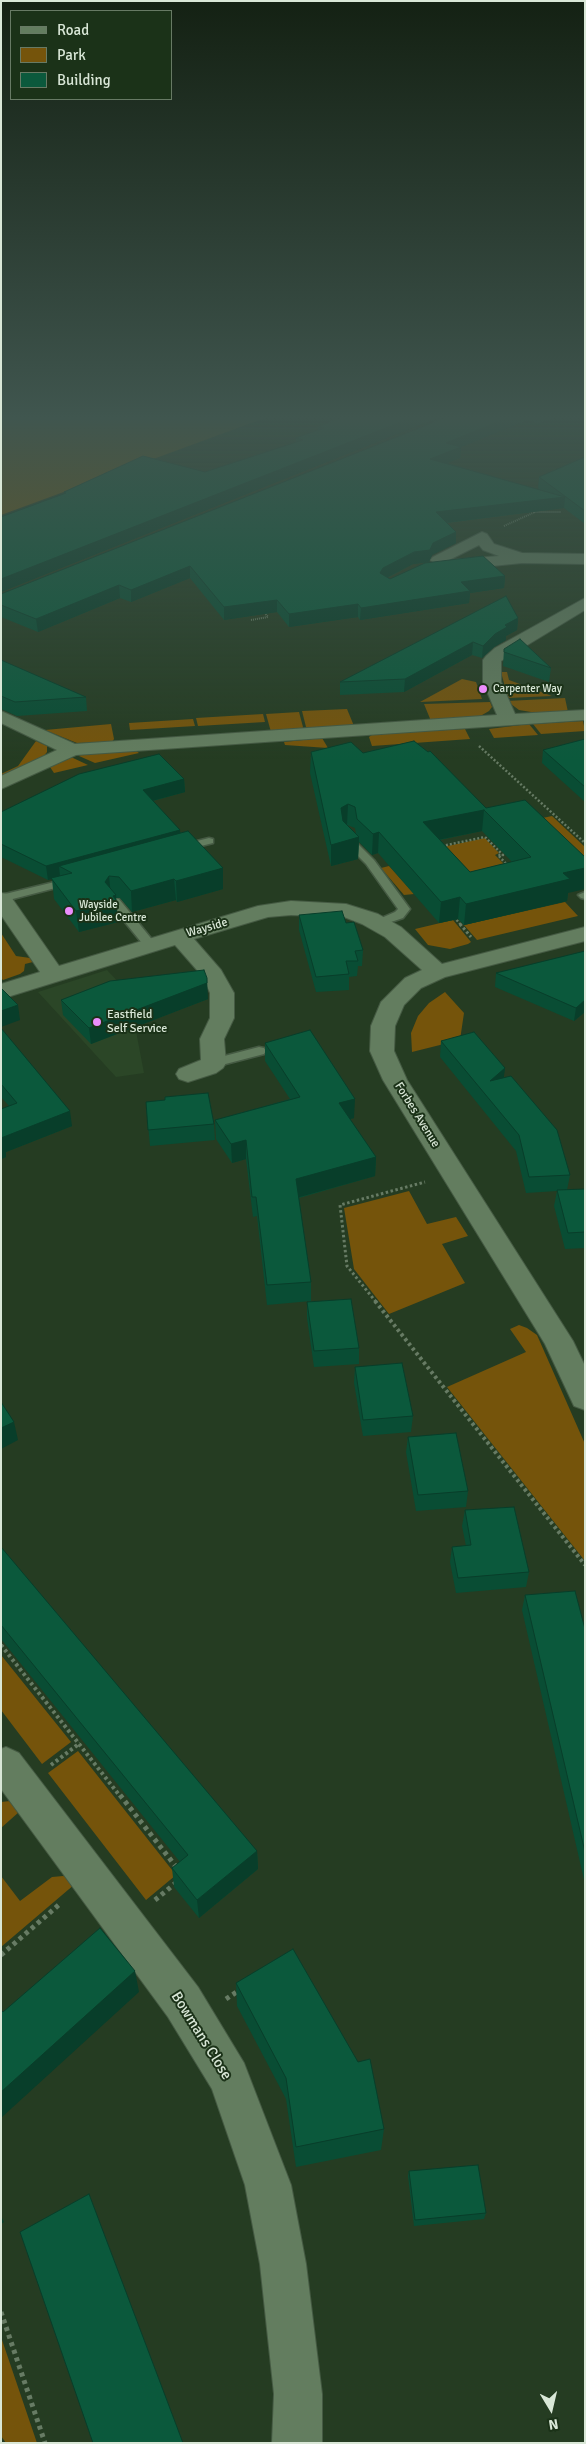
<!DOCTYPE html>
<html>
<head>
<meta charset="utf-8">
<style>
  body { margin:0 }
  #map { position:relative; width:586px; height:2444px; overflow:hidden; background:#253c22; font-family:Signika,sans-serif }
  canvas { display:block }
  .frame { position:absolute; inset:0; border:2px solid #d9e7d7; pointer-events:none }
  .legend { position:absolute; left:10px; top:10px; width:162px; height:90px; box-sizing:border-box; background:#1b3218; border:1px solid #677a64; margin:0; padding:6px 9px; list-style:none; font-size:15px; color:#d9e7d7 }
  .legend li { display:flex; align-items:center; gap:10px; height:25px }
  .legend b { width:25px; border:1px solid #677a64 }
  .north { position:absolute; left:526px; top:2384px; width:50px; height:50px; -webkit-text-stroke:4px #1b3218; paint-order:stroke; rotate:171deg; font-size:14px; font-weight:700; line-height:20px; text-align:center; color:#d9e7d7 }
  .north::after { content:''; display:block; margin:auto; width:18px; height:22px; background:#d9e7d7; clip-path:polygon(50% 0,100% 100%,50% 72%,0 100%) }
</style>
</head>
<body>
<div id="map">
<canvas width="586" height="2444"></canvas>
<div class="frame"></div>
<ul class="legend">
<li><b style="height:6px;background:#637d5f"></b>Road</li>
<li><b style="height:14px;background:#75540b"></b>Park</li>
<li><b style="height:14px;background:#0b593c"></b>Building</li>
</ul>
<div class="north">N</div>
</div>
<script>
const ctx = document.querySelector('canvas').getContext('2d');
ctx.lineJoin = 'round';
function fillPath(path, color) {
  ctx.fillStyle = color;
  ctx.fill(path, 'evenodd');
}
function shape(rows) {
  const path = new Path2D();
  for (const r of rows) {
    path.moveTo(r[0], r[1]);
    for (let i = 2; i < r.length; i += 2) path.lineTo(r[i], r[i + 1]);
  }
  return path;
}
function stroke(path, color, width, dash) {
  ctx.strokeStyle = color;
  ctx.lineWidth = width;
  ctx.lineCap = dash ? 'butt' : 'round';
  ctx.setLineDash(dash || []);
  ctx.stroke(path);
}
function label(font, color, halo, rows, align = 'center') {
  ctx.font = font + ' Signika,sans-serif';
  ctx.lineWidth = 4;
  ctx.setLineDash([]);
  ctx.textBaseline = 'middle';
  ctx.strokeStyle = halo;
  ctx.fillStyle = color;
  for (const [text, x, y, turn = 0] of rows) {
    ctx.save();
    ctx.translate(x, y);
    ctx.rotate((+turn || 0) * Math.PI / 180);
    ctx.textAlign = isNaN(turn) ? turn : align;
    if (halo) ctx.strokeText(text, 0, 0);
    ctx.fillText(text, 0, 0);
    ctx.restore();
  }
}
fillPath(shape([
  [107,970,124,988,131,1025,136,1031,144,1073,116,1077,38,992]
]), '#2b4627');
fillPath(shape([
  [1,418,265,418,1,515],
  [501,672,507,672,509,680,552,696,508,698],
  [462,679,476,682,482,699,420,702],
  [565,698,568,712,543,714,519,710,507,701],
  [490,702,492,707,489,711,477,718,431,721,424,704],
  [347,709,354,726,310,730,306,727,302,711],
  [299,712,303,727,302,730,271,732,266,714],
  [263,714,265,722,198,726,196,718],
  [193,719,195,726,130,730,129,723],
  [583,721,585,731,541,734,533,724],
  [111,724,114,739,112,742,77,743,45,730],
  [529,724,538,735,494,738,489,729],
  [465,729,470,739,372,746,369,737,373,734],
  [322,738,328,748,285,745,284,742],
  [36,741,47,746,47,752,43,757,1,777,1,774,18,766],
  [135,750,139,753,95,763,79,756,81,754],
  [71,757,88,765,54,773,50,767],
  [552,816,585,847,585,876,524,822],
  [485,838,499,853,495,855,516,876,467,887,433,849],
  [389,866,414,894,404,895,381,868],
  [565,902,578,916,477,940,464,925],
  [453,920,471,942,468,944,450,949,428,945,415,929],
  [1,933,16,956,30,958,33,962,25,964,24,971,20,974,3,980,1,978],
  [445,992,464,1013,460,1040,412,1052,411,1033,418,1016,429,1003],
  [409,1191,427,1224,456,1217,468,1236,442,1244,465,1283,389,1314,354,1269,344,1208],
  [519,1325,527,1328,537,1335,585,1444,585,1561,447,1387,526,1352,510,1329],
  [1,1655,71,1742,42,1764,1,1710],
  [78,1751,176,1875,146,1900,48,1773],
  [10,1801,19,1812,1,1828,1,1802],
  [1,1876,20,1901,52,1877,63,1876,71,1878,75,1884,1,1947],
  [1,2337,37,2443,6,2443,1,2436]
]), '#75540b');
const service = shape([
  [348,831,352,832,355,841,374,860,410,909,403,918,376,927,370,923,395,912,398,909,366,864,344,842,342,834,348,831],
  [209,838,213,839,213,843,181,851,175,848,177,846,209,838],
  [71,878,75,879,75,883,1,902,1,895,71,878],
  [585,892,585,899,581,898,578,895,585,892],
  [115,898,119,899,154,942,156,945,154,948,146,948,111,905,109,902,111,899,115,898],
  [259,1047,264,1048,266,1051,264,1054,214,1067,207,1063,209,1060,259,1047]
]);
const minor = shape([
  [482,532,487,534,494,544,522,553,585,554,585,564,522,563,452,570,444,565,452,560,499,556,483,550,479,545,443,563,438,565,430,560,433,557,482,532],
  [585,598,585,610,501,661,501,682,515,714,585,710,585,720,76,755,1,789,1,776,57,750,1,723,1,711,75,744,497,715,483,682,483,660,486,656,495,648,585,598],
  [1,893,9,894,59,966,258,906,291,901,346,904,378,914,401,927,442,964,585,927,585,941,445,977,421,988,404,1005,395,1026,394,1051,407,1080,573,1341,585,1366,585,1410,574,1406,545,1344,383,1080,370,1051,371,1026,381,1002,405,978,422,970,385,937,362,924,344,917,291,915,268,917,194,939,221,970,234,993,234,1018,224,1039,226,1063,223,1068,216,1073,188,1082,179,1079,176,1074,179,1069,201,1060,200,1039,210,1018,210,993,203,977,175,945,1,999,1,984,40,972,1,915,1,893],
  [6,1747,19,1753,198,1987,244,2063,291,2185,306,2264,322,2394,322,2443,272,2443,274,2394,260,2264,245,2185,212,2089,168,2017,1,1789,1,1749,6,1747]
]);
stroke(service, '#455a43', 3);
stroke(minor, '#455a43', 2);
stroke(shape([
  [533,508,535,512,561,512],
  [504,526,535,512],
  [251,620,268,617,264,612]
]), '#677b64', 2, [1, 1]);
stroke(shape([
  [479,746,585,843],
  [442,846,485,837,503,855,498,855,508,866],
  [454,917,461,925]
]), '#677b64', 2.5, [2, 2]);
stroke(shape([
  [460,924,471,937],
  [376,1302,347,1266,340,1205,425,1182]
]), '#677b64', 3, [2.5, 2.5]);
stroke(shape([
  [375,1301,585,1565],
  [1,1645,120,1796],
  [51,1765,80,1743]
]), '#677b64', 4, [3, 3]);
stroke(shape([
  [120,1795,177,1868],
  [155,1900,177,1882],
  [1,1955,61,1903],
  [226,1999,238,1991],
  [1,2312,45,2443]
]), '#677b64', 5, [4, 4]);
fillPath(service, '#637d5f');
fillPath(minor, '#637d5f');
fillPath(shape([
  [341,418,437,418,1,592,64,494,64,492,205,472,296,443,296,438,318,430,318,427],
  [445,418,551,418,538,423,527,420,461,447,460,458,447,463,540,490,538,488,539,477,585,457,585,524,564,508,447,523,456,532,456,543,432,555,429,562,413,564,387,578,390,579,505,576,504,588,470,593,469,603,360,620,358,617,289,627,277,612,224,620,190,578,131,602,120,598,38,632,1,617,1,594],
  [518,618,517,630,506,636,506,640,494,647,482,658,472,655,404,692,340,695,340,682],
  [504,649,551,668,549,682,503,666],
  [1,660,86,697,87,711,17,716,1,709],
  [585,739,585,802,542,763,543,750],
  [414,741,568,893,567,901,464,925,458,919,439,923,378,853,372,855,359,842,358,859,331,866,310,773,311,752,363,753],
  [347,825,355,828,356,834],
  [482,831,512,862,470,872,440,840],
  [184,779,185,792,153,801,181,833,223,889,177,902,176,900,132,912,120,898,116,898,118,922,79,932,54,899,52,879,48,880,1,857,1,812],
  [299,915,346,923,363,950,362,966,358,966,357,976,349,977,349,990,316,992,299,930],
  [585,951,585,1012,574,1021,495,987,496,973],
  [208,999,91,1044,63,1015,61,1000],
  [1,1028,72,1126,6,1152,6,1157,1,1159,1,1109,9,1106,1,1097],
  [441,1041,505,1068,503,1078,570,1175,567,1190,585,1189,585,1248,565,1249,554,1206,557,1191,526,1193,516,1151,440,1057],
  [265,1043,354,1118,350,1119,376,1157,375,1176,299,1198,311,1282,311,1301,267,1305,257,1216,253,1217,246,1159,232,1163,216,1139,215,1120,290,1099,265,1061],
  [165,1100,214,1124,215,1140,150,1146,146,1102],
  [307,1302,359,1348,359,1364,314,1367,307,1318],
  [355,1367,413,1416,411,1432,363,1436,354,1383],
  [408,1437,468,1491,466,1507,416,1511,406,1452],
  [465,1510,529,1572,526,1587,456,1593,450,1562,452,1547,466,1546,462,1526],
  [1,1547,257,1851,258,1869,199,1918,174,1887,172,1868,180,1862,1,1639],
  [525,1595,585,1629,585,1884,522,1610],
  [236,1983,384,2129,381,2150,296,2167,286,2099,237,2006],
  [409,2171,486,2213,484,2219,414,2226,408,2176]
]), '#094d34');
fillPath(shape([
  [411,418,437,418,1,592,1,579],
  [507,418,527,418,527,420,461,447,460,458,430,470,430,459,446,443],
  [539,418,551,418,538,423],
  [565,497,564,508,435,524,436,512],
  [456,532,456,543,432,555,429,562,413,564,382,580,380,573,383,568],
  [190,566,190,578,131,602,131,590],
  [505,576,504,588,470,593,469,603,360,620,361,608,461,582],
  [119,585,120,598,38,632,36,619],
  [277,600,277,612,224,620,224,607],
  [358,604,358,617,289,627,289,614],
  [518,618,517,630,506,636,506,640,494,647,482,658,483,646,505,625],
  [473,642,472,655,404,692,405,679],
  [184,779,185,792,144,803,143,790],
  [348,804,347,825,340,829,341,808],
  [484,810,482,831,422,843,423,822],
  [180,830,181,844,59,866,60,877,48,880,46,866],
  [379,832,378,853,372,855,373,834],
  [359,837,358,859,331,866,331,845],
  [223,868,223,889,177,902,176,881],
  [585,868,585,889,568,893,567,901,464,925,466,904,563,873],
  [109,876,111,897,116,895,118,922,79,932,76,911,105,882],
  [174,879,176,900,132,912,131,891],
  [460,897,458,919,439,923,441,902],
  [207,978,208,999,91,1044,89,1028],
  [585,1000,585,1012,574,1021,576,1008],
  [18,1005,20,1020,1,1027,1,1011],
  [505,1068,503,1084,490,1081],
  [355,1099,354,1118,339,1122,339,1103],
  [70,1111,72,1126,6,1152,6,1157,1,1159,1,1138],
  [246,1140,246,1159,232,1163,231,1144],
  [376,1157,375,1176,296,1198,296,1179],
  [14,1422,18,1440,1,1449,1,1428],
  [257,1851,258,1869,199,1918,197,1900],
  [135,1971,139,1992,1,2118,1,2092],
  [1,2216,4,2222,1,2224]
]), '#083e2a');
const building = shape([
  [341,418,411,418,1,579,1,517,66,493,64,492,143,456,205,472,303,440,296,438,324,428,318,427,341,418],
  [445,418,507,418,446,443,461,447,430,459,565,497,436,512,456,532,433,543,430,550,414,552,383,568,380,573,390,579,425,563,483,556,505,576,461,582,470,591,361,608,358,604,289,614,277,600,224,607,190,566,131,590,119,585,36,619,1,605,1,594,445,418],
  [585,457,585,511,539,477,585,457],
  [506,596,518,618,505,625,507,627,495,634,483,646,473,642,405,679,340,682,506,596],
  [520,639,551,668,504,652,504,649,520,639],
  [1,660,86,697,15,702,1,696,1,660],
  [585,739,585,787,543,750,585,739],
  [414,741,428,752,430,751,486,808,525,800,585,857,585,868,563,873,570,879,466,904,460,897,441,902,379,832,373,834,357,819,355,807,348,804,341,808,343,821,359,837,331,845,311,752,351,742,363,753,414,741],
  [484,810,531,857,470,872,423,822,484,810],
  [159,754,184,779,143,790,180,830,46,866,1,844,1,812,79,774,159,754],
  [188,831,223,868,176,881,174,879,131,891,119,877,109,876,105,882,116,895,113,896,116,900,76,911,51,878,72,873,59,866,188,831],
  [342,911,346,923,354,922,363,950,355,951,358,961,346,961,349,974,316,977,299,915,342,911],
  [585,951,585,1000,576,1008,496,973,585,951],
  [204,970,207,978,207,983,89,1028,61,1000,110,981,204,970],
  [1,988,18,1005,1,1011,1,988],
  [1,1028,70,1111,1,1138,1,1109,17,1103,1,1084,1,1028],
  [310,1030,355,1099,339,1103,376,1157,296,1179,311,1282,267,1285,256,1197,252,1197,246,1140,231,1144,215,1120,300,1097,265,1043,310,1030],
  [474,1032,505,1068,490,1081,511,1076,557,1130,570,1175,529,1177,519,1135,441,1041,474,1032],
  [208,1093,214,1124,148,1130,146,1102,165,1100,165,1097,208,1093],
  [585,1189,585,1232,568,1233,557,1190,585,1189],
  [351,1299,359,1348,314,1351,307,1302,351,1299],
  [402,1363,413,1416,363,1420,355,1367,402,1363],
  [1,1402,14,1422,1,1428,1,1402],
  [456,1433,468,1491,418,1495,408,1437,456,1433],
  [514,1507,529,1572,458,1578,452,1547,471,1545,465,1510,514,1507],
  [1,1547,257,1851,197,1900,172,1868,188,1855,1,1625,1,1547],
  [575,1591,585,1629,585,1852,525,1595,575,1591],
  [100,1928,135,1971,1,2092,1,2010,3,2012,100,1928],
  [293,1949,358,2062,370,2059,384,2129,296,2147,286,2078,236,1983,293,1949],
  [478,2165,486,2213,415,2220,409,2171,478,2165],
  [89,2194,183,2443,93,2443,20,2232,89,2194]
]);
fillPath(building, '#0b593c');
stroke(building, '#083e2a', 1);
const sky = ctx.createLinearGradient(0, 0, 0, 760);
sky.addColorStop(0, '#142113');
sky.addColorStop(0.55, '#40564f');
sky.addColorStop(1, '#40564f00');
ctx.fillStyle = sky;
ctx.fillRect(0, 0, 586, 760);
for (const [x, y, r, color] of [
  [483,689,5,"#eb8dfc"],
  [69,911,5,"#eb8dfc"],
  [97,1022,5,"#eb8dfc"]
]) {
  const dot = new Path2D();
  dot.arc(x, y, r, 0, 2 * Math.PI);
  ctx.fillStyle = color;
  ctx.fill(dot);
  stroke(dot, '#1b3218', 2);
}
label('11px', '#d9e7d7', '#1b3218', [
  ["Carpenter Way",493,689],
  ["Wayside",79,905],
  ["Jubilee Centre",79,918]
], 'left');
label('12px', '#d9e7d7', '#1b3218', [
  ["Wayside",207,928,-16],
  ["Forbes Avenue",417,1115,58]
]);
label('12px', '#d9e7d7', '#1b3218', [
  ["Eastfield",107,1015],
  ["Self Service",107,1029]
], 'left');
label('15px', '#d9e7d7', '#1b3218', [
  ["Bowmans Close",201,2036,58]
]);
</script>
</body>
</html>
